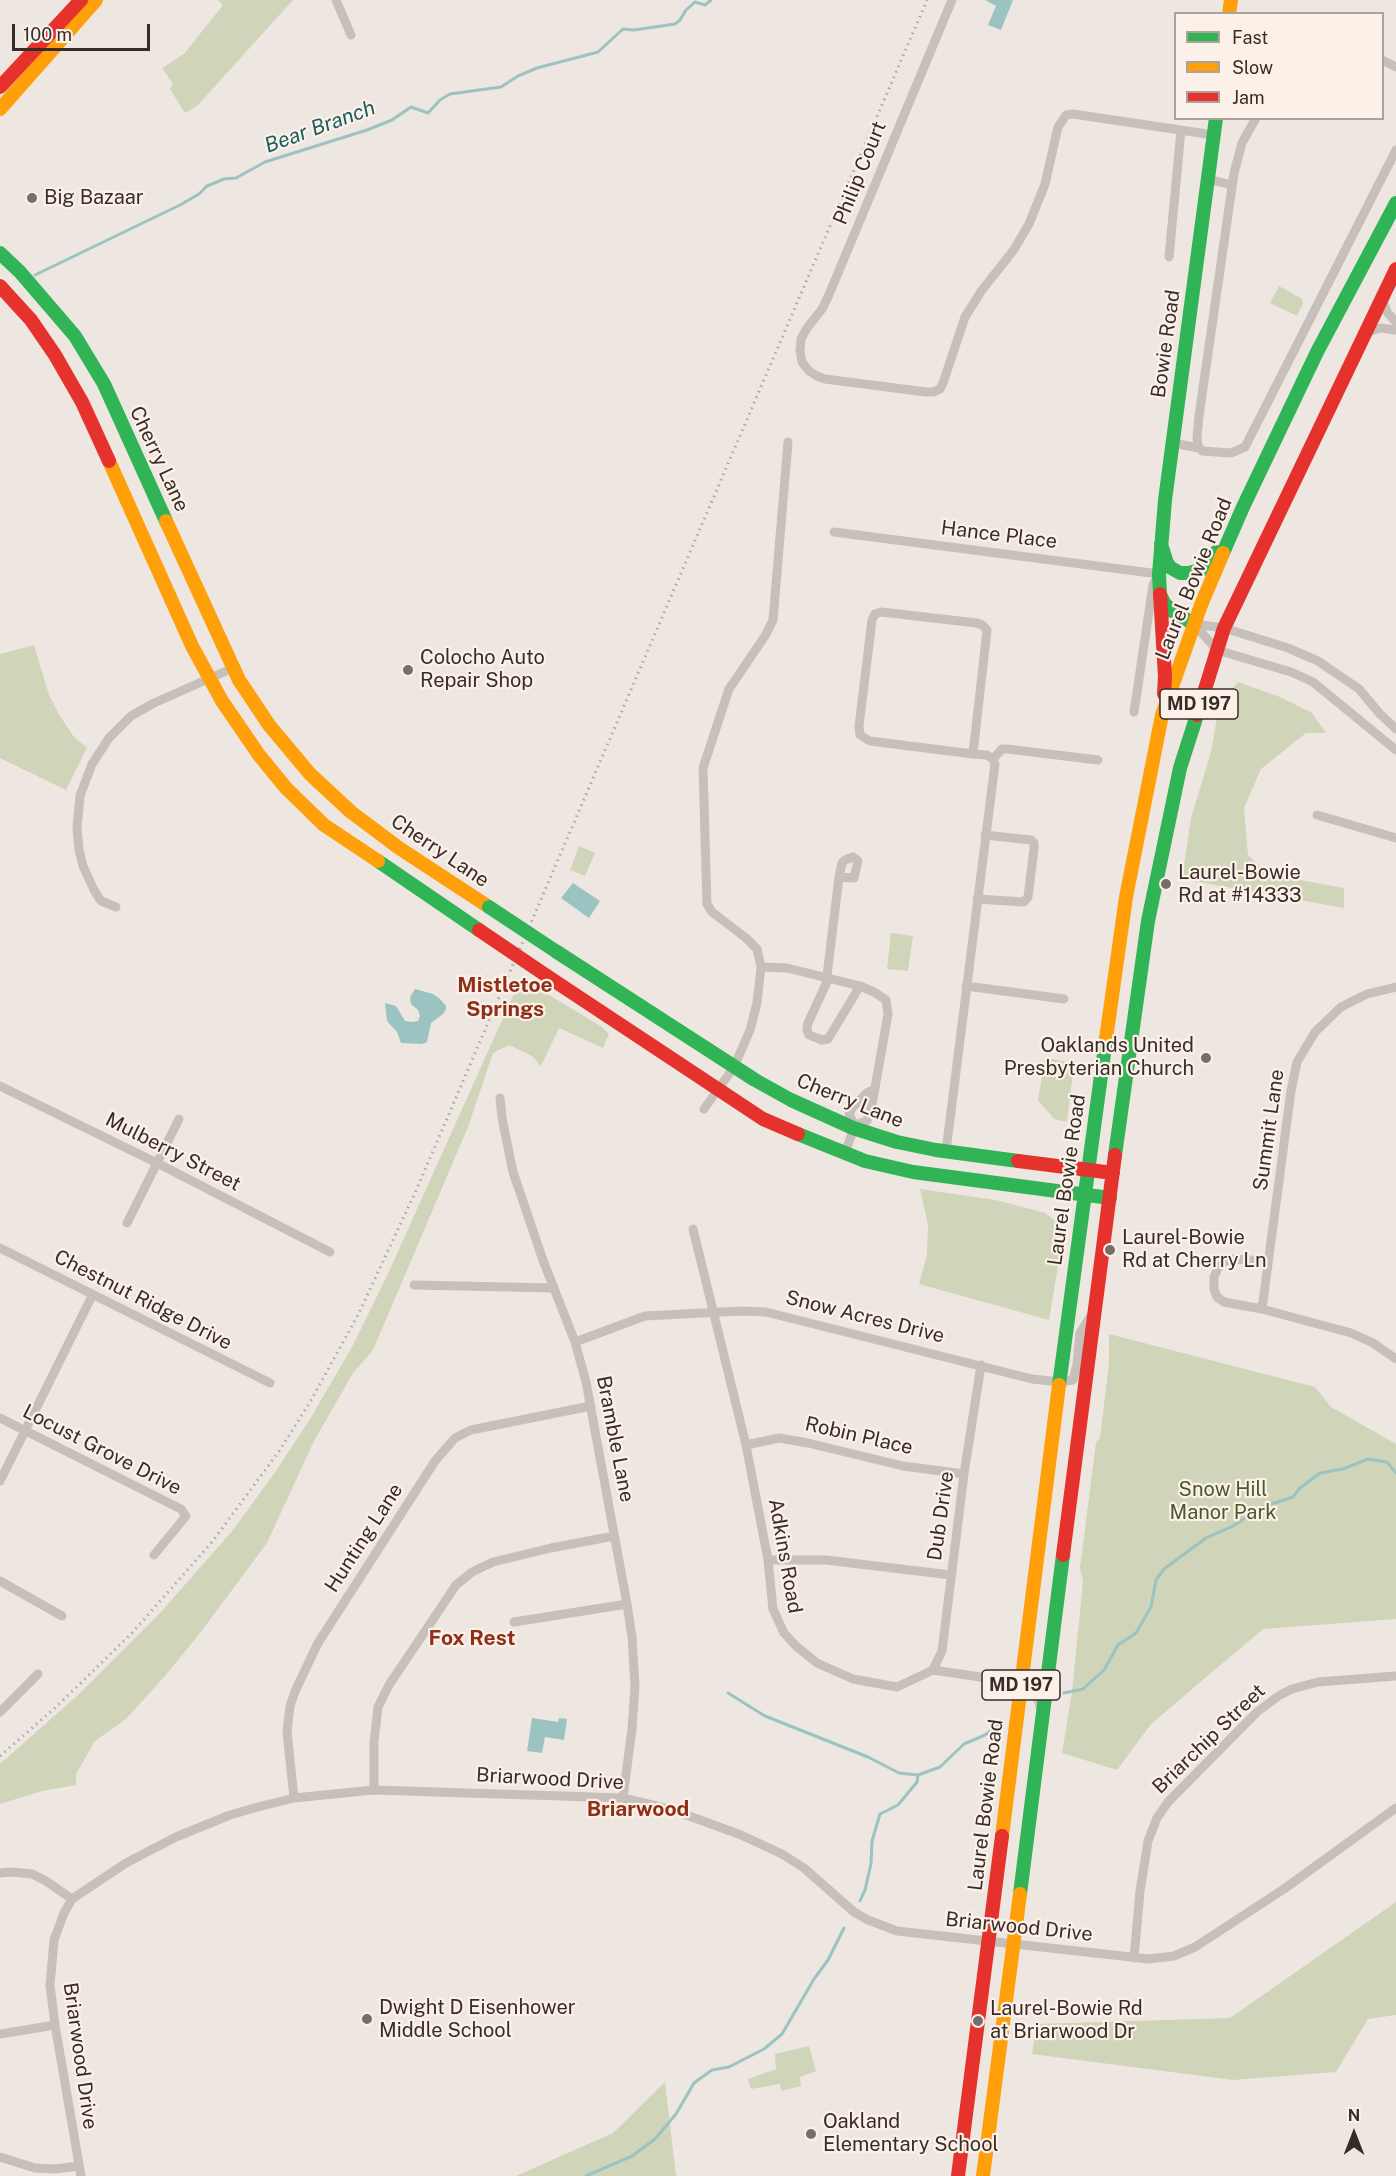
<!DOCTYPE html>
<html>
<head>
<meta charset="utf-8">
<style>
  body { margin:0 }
  #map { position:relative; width:1396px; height:2176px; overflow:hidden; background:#eee7e1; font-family:"Public Sans",sans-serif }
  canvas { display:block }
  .legend { position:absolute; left:1174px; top:12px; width:210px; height:108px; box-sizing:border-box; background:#fbf1e8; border:2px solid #ada29b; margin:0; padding:8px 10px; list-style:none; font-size:18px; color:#382c27 }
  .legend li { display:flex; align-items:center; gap:12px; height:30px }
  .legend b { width:30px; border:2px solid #ada29b }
  .north { position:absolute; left:1324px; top:2104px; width:60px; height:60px; -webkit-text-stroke:4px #fbf1e8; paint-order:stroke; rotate:0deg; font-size:16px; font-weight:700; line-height:24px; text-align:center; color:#382c27 }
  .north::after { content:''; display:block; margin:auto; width:21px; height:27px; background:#382c27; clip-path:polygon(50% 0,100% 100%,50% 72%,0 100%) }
  .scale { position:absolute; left:12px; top:24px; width:138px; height:27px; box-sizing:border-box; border:3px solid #382c27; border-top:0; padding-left:8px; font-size:18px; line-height:21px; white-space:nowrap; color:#382c27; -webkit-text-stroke:4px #fbf1e8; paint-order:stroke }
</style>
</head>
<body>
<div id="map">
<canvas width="1396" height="2176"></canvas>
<ul class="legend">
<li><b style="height:8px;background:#30b455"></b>Fast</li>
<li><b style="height:8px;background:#ff9f0a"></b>Slow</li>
<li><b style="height:8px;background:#e5322d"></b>Jam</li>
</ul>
<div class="north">N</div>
<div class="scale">100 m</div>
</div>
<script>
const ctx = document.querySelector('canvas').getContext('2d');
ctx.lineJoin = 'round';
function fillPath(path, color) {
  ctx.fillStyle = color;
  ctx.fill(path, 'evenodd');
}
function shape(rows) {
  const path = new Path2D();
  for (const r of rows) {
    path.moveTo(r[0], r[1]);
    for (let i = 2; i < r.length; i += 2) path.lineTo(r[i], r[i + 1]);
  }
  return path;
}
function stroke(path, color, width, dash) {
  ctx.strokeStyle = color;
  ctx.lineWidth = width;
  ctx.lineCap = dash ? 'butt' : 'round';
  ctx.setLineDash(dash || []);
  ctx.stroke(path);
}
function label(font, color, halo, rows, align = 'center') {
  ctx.font = font + ' "Public Sans",sans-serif';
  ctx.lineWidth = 4.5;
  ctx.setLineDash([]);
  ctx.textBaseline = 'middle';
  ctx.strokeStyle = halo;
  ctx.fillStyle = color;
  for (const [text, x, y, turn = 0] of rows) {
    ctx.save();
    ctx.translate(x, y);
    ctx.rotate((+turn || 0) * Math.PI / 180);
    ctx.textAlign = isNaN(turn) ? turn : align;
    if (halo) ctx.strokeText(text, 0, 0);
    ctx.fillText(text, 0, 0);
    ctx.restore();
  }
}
fillPath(shape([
  [218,0,293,0,197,106,185,113,170,89,173,84,162,68,184,54,223,5],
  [1279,286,1302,299,1303,303,1297,316,1270,303],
  [34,645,49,695,60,716,74,737,87,748,66,790,0,758,0,654],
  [1238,682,1280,697,1312,713,1326,733,1306,733,1261,769,1244,808,1248,855,1267,874,1344,888,1344,908,1182,879,1191,818,1211,752,1219,706],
  [579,846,595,853,585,876,570,870],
  [891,933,913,936,908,971,887,969],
  [521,978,602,1027,609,1034,603,1048,559,1028,541,1066,532,1056,509,1045,493,1053,468,1127,373,1350,353,1373,313,1443,267,1543,200,1633,165,1676,126,1719,95,1741,76,1774,76,1785,42,1791,0,1804,0,1764,78,1695,160,1613,233,1530,276,1471,310,1419,352,1347,387,1276],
  [1045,1058,1074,1063,1067,1122,1054,1119,1038,1100],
  [920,1189,996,1200,1045,1213,1059,1224,1058,1266,1049,1320,919,1284,927,1255,928,1225],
  [1109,1334,1315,1387,1331,1407,1396,1444,1396,1619,1263,1629,1151,1724,1117,1770,1062,1753,1072,1692,1083,1581,1080,1568,1096,1442,1100,1438,1109,1363],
  [1396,1902,1396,2015,1368,2019,1336,2072,1233,2080,1032,2054,1037,2024,1230,2018],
  [809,2046,816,2071,800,2077,801,2086,781,2091,780,2084,751,2089,748,2079,776,2069,775,2054],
  [665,2082,676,2176,516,2176,613,2133]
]), '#d0d4b9');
fillPath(shape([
  [1013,0,1001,30,988,25,996,6,985,0],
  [573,883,600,901,589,918,561,898],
  [415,989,433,994,440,999,446,1006,446,1009,443,1014,431,1023,427,1042,422,1044,401,1043,397,1032,387,1021,385,1003,396,1006,405,1021,412,1022,418,1021,420,1016,418,1010,411,1004,410,997],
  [532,1718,558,1722,559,1718,567,1719,564,1740,545,1737,542,1753,527,1751]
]), '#9bc3c1');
stroke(shape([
  [35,275,180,205,199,194,207,186,224,179,236,178,265,162,367,130,392,120,411,107,428,113,440,100,450,94,501,87,518,76,537,68,598,52,623,29,634,30,675,24,680,20,686,10,695,2,705,5,711,0],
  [728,1693,765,1716,868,1757,899,1773,918,1775],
  [1064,1693,1083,1689,1104,1670,1118,1645,1136,1633,1151,1607,1156,1580,1164,1569,1206,1538,1233,1526,1262,1507,1293,1497,1300,1488,1320,1473,1343,1469,1368,1459,1387,1462,1396,1473],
  [860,1901,865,1890,871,1864,872,1841,880,1814,898,1805,917,1782,918,1775,940,1767,964,1744,985,1735,999,1725],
  [586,2176,632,2156,655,2139,676,2114,694,2083,712,2070,729,2067,764,2049,782,2034,814,1979,828,1960,844,1928]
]), '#9bc3c1', 3);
stroke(shape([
  [336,0,351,35],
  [952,0,828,297,822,309,807,328,801,339,800,351,802,362,809,371,817,376,825,379,926,392,933,392,940,389,943,383,965,317,982,290,1013,251,1029,224,1045,184,1058,127,1066,115,1073,114,1214,135],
  [1382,60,1396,67],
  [1256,118,1242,143,1234,173,1199,416,1197,438,1198,446,1202,451,1231,453,1245,447,1396,150],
  [1208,179,1232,185],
  [1169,257,1181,130],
  [1382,298,1387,312,1396,322],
  [1364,333,1381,328,1396,330],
  [1173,443,1199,448],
  [834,532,1159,574,1153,585,1134,712],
  [881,612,977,623,982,625,987,630,973,754,870,741,860,735,859,726,872,620,875,614,881,612],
  [1194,624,1217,650,1291,672,1313,682,1396,750],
  [1194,624,1224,628,1288,648,1318,661,1359,689,1380,714,1396,729],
  [993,759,1002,749,1007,749,1098,760],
  [1317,815,1396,838],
  [839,877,854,878,858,861,853,857,845,860,842,863,839,877,826,984,808,1023,807,1030,809,1035,822,1040,828,1039,860,986],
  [977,899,1024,902,1028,897,1034,849,1034,843,1031,840,985,835],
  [116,907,101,901,94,890,83,866,79,850,77,827,80,796,92,764,109,738,131,716,154,703,233,668],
  [761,967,787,968,860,986,874,992,886,1000,888,1014,872,1105,867,1121,855,1125],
  [966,986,1064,999],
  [0,1086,157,1163,330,1252],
  [500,1098,502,1118,513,1172,544,1263,575,1342,586,1382,627,1604,632,1637,635,1686,632,1729,623,1798],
  [704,1109,734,1067,750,1030,757,1003,761,967,757,949,746,938,712,912,707,904,703,768,729,689,765,636,773,620,788,442],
  [855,1125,849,1115,852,1108,868,1092,874,1090],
  [946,1151,995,764,993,759,987,755,973,754],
  [845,1153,855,1125],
  [127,1223,179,1119],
  [693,1229,746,1445,768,1560,773,1609,784,1633,796,1646,817,1663,853,1679,897,1687,933,1670,1021,1683,1035,1690,1041,1709],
  [0,1248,270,1383],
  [1267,1261,1232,1259,1224,1262,1218,1268,1214,1277,1214,1289,1217,1297,1224,1302,1262,1309,1351,1333,1373,1343,1396,1359],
  [414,1285,554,1288],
  [1262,1309,1291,1091,1297,1062,1315,1032,1341,1007,1367,994,1396,987],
  [575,1342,645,1316,741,1311,766,1312,1032,1379,1060,1382,1073,1380,1077,1365,1080,1333,1092,1314],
  [0,1418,181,1509,186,1516,154,1555],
  [746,1445,779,1438,808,1443,903,1466,964,1474],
  [0,1481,92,1296],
  [768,1560,826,1560,951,1575],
  [0,1581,62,1616],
  [514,1622,627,1604],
  [933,1670,942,1651,964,1474,981,1365],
  [0,1712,38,1674],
  [374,1790,374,1742,378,1707,389,1685,456,1585,472,1572,493,1562,551,1548,614,1536],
  [294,1798,287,1732,290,1706,296,1689,318,1643,435,1461,455,1438,471,1430,591,1406],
  [0,1873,11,1872,32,1874,46,1881,72,1899],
  [1134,1958,1140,1891,1148,1841,1157,1818,1168,1802,1257,1712,1280,1695,1292,1689,1318,1682,1396,1676],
  [0,2034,55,2025],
  [0,2157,35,2168,55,2169,79,2166],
  [81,2176,55,2025,50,1985,54,1940,64,1913,72,1899,126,1863,176,1837,230,1815,258,1807,294,1798,374,1790,623,1798,673,1810,741,1835,782,1854,804,1868,854,1912,868,1920,897,1931,1149,1959,1174,1956,1195,1947,1284,1889,1396,1808]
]), '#c7bfba', 9);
stroke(shape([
  [0,253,20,272,75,336,104,384,166,521],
  [1161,544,1167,563,1171,568,1180,573,1189,573,1203,569,1209,565,1216,552],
  [1223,553,1243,507,1317,352,1396,203],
  [1194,624,1172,611,1164,603,1160,594,1159,574,1165,500,1216,118],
  [378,861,479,930],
  [557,952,755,1080,791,1100,853,1128,897,1142,936,1150,1018,1161],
  [798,1134,865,1161,913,1172,1110,1198],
  [1115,1155,1148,921,1180,768,1197,715],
  [1059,1385,1106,1039],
  [1020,1894,1063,1555]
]), '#30b455', 14);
stroke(shape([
  [1229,14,1231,0],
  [0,109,96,0],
  [109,461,192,646,222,701,259,755,286,788,324,825,378,861],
  [166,521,239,680,269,725,310,774,351,812,399,848,489,907],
  [1106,1039,1126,897,1162,715,1201,605,1223,553],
  [1002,1836,1059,1385],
  [983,2176,1020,1894]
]), '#ff9f0a', 14);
stroke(shape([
  [0,87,81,0],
  [0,286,31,320,55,355,82,402,109,461],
  [1160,594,1165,676,1164,694],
  [1197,715,1224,628,1396,269],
  [547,976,763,1119,798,1134],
  [1018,1161,1113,1173],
  [1063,1555,1115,1155],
  [958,2176,1002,1836]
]), '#e5322d', 14);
stroke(shape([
  [0,1756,56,1707,132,1633,212,1542,280,1450,310,1402,357,1317,415,1193,927,0]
]), '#aea8a4', 3, [1.5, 4.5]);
stroke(shape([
  [489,907,557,952]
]), '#30b455', 14);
stroke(shape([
  [479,930,547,976]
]), '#e5322d', 14);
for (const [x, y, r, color] of [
  [32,198,6,"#786d68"],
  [408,670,6,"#786d68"],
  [1166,884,6,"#786d68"],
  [1206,1058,6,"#786d68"],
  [1110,1250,6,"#786d68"],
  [367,2019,6,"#786d68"],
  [978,2021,6,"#786d68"],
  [811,2134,6,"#786d68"]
]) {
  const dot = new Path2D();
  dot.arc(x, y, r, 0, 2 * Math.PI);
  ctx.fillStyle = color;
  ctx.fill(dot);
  stroke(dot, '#fbf1e8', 2);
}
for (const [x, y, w] of [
  [1199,704,78],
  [1021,1685,78]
]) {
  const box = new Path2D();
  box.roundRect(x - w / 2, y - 15, w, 30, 4.5);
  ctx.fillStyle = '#fbf1e8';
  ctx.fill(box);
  stroke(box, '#382c27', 1.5);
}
label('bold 18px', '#382c27', null, [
  ["MD 197",1199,704],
  ["MD 197",1021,1685]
]);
label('20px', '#382c27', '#fbf1e8', [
  ["Philip Court",860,173,-68],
  ["Bowie Road",1166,344,-82],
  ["Cherry Lane",159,459,65],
  ["Hance Place",999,535,7],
  ["Laurel Bowie Road",1194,579,-68],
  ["Cherry Lane",440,851,34],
  ["Cherry Lane",850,1101,22],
  ["Summit Lane",1269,1130,-82],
  ["Mulberry Street",173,1152,27],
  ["Laurel Bowie Road",1067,1180,-82],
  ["Chestnut Ridge Drive",143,1300,27],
  ["Snow Acres Drive",865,1317,14],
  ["Robin Place",859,1436,13],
  ["Bramble Lane",615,1439,79],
  ["Locust Grove Drive",102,1450,27],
  ["Dub Drive",941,1516,-82],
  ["Hunting Lane",364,1538,-57],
  ["Adkins Road",785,1556,80],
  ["Briarchip Street",1209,1739,-44],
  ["Briarwood Drive",550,1779,3],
  ["Laurel Bowie Road",986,1805,-83],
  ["Briarwood Drive",1019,1927,6],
  ["Briarwood Drive",80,2056,82]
]);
label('20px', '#382c27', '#fbf1e8', [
  ["Big Bazaar",44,198],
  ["Colocho Auto",420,658],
  ["Repair Shop",420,681],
  ["Laurel-Bowie",1178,873],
  ["Rd at #14333",1178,896],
  ["Oaklands United",1194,1046,"right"],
  ["Presbyterian Church",1194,1069,"right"],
  ["Laurel-Bowie",1122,1238],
  ["Rd at Cherry Ln",1122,1261],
  ["Dwight D Eisenhower",379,2008],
  ["Middle School",379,2031],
  ["Laurel-Bowie Rd",990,2009],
  ["at Briarwood Dr",990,2032],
  ["Oakland",823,2122],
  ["Elementary School",823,2145]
], 'left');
label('20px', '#4a5929', '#fbf1e8', [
  ["Snow Hill",1223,1490],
  ["Manor Park",1223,1513]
]);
label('italic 21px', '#195d5e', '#fbf1e8', [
  ["Bear Branch",320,127,-20]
]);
label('bold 21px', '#8e2f19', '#fbf1e8', [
  ["Mistletoe",505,986],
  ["Springs",505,1010],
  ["Fox Rest",472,1639],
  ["Briarwood",638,1810]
]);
</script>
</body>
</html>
